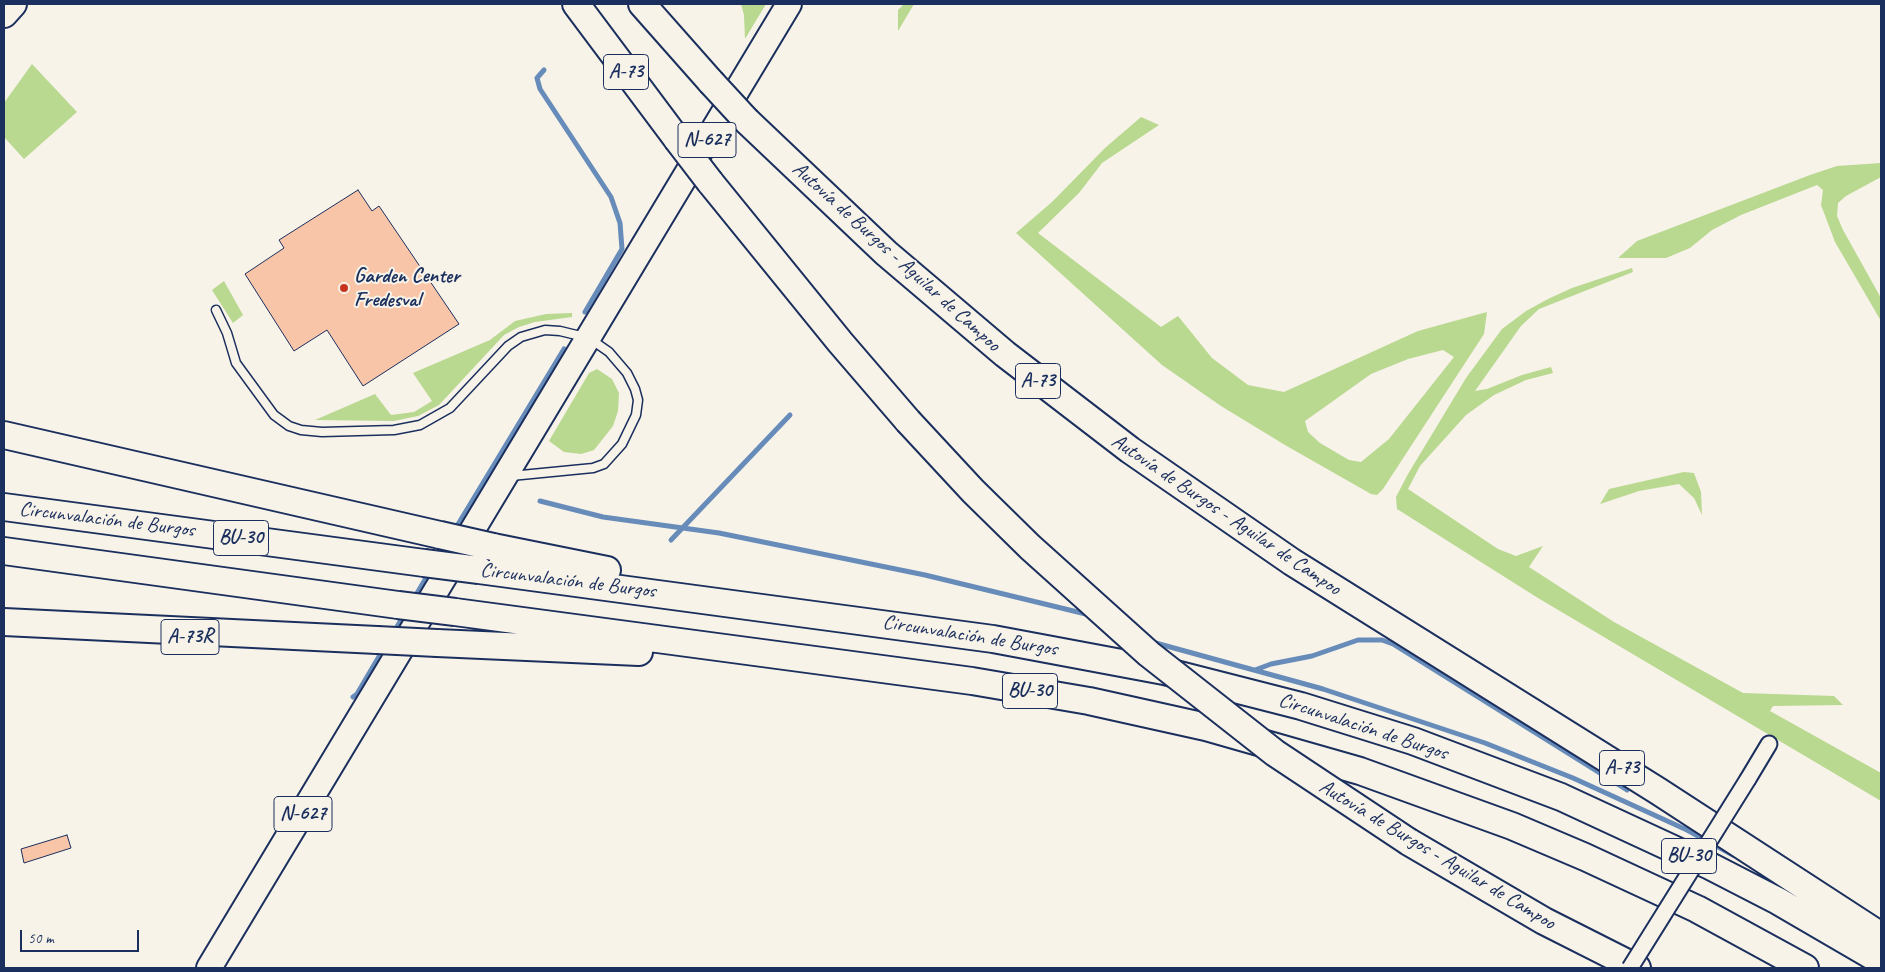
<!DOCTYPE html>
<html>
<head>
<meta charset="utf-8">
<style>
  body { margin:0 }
  #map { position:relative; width:1885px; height:972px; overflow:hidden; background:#f7f3e8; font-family:Caveat,sans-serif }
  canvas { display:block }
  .frame { position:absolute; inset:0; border:5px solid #1b2f5e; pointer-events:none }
  .scale { position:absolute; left:20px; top:930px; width:119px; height:22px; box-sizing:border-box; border:2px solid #1b2f5e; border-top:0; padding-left:6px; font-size:15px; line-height:18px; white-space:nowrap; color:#1b2f5e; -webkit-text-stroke:4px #f7f3e8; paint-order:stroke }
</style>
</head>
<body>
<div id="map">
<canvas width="1885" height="972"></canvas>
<div class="frame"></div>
<div class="scale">50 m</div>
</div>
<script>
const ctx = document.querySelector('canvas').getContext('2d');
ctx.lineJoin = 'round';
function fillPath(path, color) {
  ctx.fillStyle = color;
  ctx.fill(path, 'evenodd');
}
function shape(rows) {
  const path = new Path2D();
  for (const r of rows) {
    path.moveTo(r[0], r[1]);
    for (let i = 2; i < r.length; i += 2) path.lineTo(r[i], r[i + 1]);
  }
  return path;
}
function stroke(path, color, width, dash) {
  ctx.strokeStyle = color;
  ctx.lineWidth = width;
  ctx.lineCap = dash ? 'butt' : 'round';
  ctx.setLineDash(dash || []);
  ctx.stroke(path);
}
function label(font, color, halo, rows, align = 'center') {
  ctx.font = font + ' Caveat,sans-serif';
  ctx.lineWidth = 4;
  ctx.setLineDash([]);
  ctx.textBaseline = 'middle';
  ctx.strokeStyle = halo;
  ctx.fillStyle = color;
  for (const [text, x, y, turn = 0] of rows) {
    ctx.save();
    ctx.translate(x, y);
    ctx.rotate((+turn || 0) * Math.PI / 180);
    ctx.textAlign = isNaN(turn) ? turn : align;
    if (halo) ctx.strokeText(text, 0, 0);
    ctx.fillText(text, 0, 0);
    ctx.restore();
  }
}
fillPath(shape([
  [741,4,766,4,745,39,744,15],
  [904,4,914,4,898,31,898,10],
  [32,64,77,112,24,159,4,137,4,103],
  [1141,117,1159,125,1102,163,1079,193,1038,233,1161,327,1178,316,1212,358,1248,385,1284,392,1418,331,1487,312,1484,334,1383,489,1377,495,1371,494,1285,445,1221,406,1162,365,1016,233,1052,202,1105,148],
  [1443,350,1454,357,1389,439,1361,462,1349,460,1320,443,1308,432,1305,421,1371,374,1408,359],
  [1881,163,1881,177,1846,196,1838,203,1837,216,1843,230,1881,298,1881,321,1835,242,1821,205,1823,190,1817,185,1741,215,1712,230,1690,248,1666,258,1618,258,1637,241,1810,175,1837,166],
  [1632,268,1633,272,1539,309,1521,326,1475,391,1487,389,1522,375,1551,367,1553,373,1526,380,1494,395,1466,415,1420,466,1408,489,1498,549,1516,556,1543,546,1529,567,1614,622,1743,693,1834,696,1843,705,1773,706,1770,711,1881,773,1881,801,1538,598,1397,509,1396,497,1408,474,1466,378,1502,329,1526,311,1548,299,1572,288],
  [224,281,243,315,233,323,212,290],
  [572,313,572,317,535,322,519,327,504,335,439,405,418,416,394,421,315,420,375,394,391,415,414,412,432,401,413,373,490,340,515,321,546,314],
  [597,369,612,379,619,393,618,411,613,426,594,450,581,454,564,452,549,441,589,373],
  [1684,472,1694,473,1701,492,1702,515,1694,498,1679,484,1639,491,1600,504,1609,489]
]), '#b9d890');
stroke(shape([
  [544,70,537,78,540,89,611,197,620,223,622,249,585,312],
  [540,501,603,517,719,533,925,575,1090,615],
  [454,531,564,349],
  [671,540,790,415],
  [413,600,429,573],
  [394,632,405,613],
  [1152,642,1323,689,1485,743,1573,778,1687,830,1733,855],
  [1255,670,1271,664,1312,656,1358,640,1382,640,1393,644,1627,790],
  [353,697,357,694,384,648]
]), '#688cba', 5);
const building = shape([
  [358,190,372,211,379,206,459,324,363,386,327,330,294,351,245,274,284,248,279,240,358,190],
  [67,835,71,848,24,863,21,849,67,835]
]);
fillPath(building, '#f9c5a9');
stroke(building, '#1b2f5e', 1);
const service = shape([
  [216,310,227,333,236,363,274,415,289,426,301,430,322,432,394,430,420,425,450,408,508,346,521,337,545,330,560,331,589,338,609,352,627,373,635,389,638,400,636,415,622,444,604,464,593,468,511,476]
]);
const minor = shape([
  [1748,779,1769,744]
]);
const trunk = shape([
  [209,968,789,4]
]);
const motorway = shape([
  [576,4,677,139],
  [642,4,711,82],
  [4,14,13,4],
  [747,121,886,253,1005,354,1130,450,1292,562,1658,791,1881,936],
  [710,182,840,342,908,421],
  [4,435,440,535],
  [4,507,424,563],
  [493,547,607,570],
  [4,551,398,605],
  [479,570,993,639,1164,671,1301,706,1413,741,1561,797,1710,866,1778,901,1881,961],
  [455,612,972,681,1089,701,1206,727,1360,771,1512,826,1585,857,1697,909,1805,968],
  [4,622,377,640],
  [437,643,639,652],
  [1409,842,1544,921,1637,968]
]);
stroke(service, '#1b2f5e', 11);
stroke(minor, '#1b2f5e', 19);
stroke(trunk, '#1b2f5e', 28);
stroke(motorway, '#1b2f5e', 30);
stroke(service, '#f7f3e8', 8);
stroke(minor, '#f7f3e8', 15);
stroke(trunk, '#f7f3e8', 24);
stroke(motorway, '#f7f3e8', 26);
const minorBridge = shape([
  [1630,968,1748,779]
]);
const motorwayBridge = shape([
  [711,82,747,121],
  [677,139,710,182],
  [908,421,973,491,1030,547,1149,654,1275,753,1409,842],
  [440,535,493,547],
  [424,563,479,570],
  [398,605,455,612],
  [377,640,437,643]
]);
stroke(minorBridge, '#1b2f5e', 19, []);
stroke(motorwayBridge, '#1b2f5e', 30, []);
stroke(minorBridge, '#f7f3e8', 15);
stroke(motorwayBridge, '#f7f3e8', 26);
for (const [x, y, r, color] of [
  [344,288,5,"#c8321e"]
]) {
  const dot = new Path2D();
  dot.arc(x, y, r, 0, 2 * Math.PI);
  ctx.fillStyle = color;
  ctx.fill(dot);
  stroke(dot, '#f7f3e8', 2);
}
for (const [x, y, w] of [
  [626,72,45],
  [707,140,58],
  [1038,381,45],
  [241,538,55],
  [190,637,58],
  [1030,691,55],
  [1622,768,45],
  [303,814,58],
  [1689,856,55]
]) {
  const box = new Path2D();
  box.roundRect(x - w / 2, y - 17.5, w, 35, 4);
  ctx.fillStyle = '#f7f3e8';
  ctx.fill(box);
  stroke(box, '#1b2f5e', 1);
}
label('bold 20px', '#1b2f5e', null, [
  ["A-73",626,72],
  ["N-627",707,140],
  ["A-73",1038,381],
  ["BU-30",241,538],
  ["A-73R",190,637],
  ["BU-30",1030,691],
  ["A-73",1622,768],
  ["N-627",303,814],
  ["BU-30",1689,856]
]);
label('21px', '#1b2f5e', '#f7f3e8', [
  ["Autovía de Burgos - Aguilar de Campoo",896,257,42],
  ["Autovía de Burgos - Aguilar de Campoo",1226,515,34],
  ["Circunvalación de Burgos",107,520,7],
  ["Circunvalación de Burgos",568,581,7],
  ["Circunvalación de Burgos",970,636,9],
  ["Circunvalación de Burgos",1363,727,18],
  ["Autovía de Burgos - Aguilar de Campoo",1437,855,31]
]);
label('bold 21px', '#1b2f5e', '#f7f3e8', [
  ["Garden Center",354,276],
  ["Fredesval",354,300]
], 'left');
</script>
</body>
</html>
